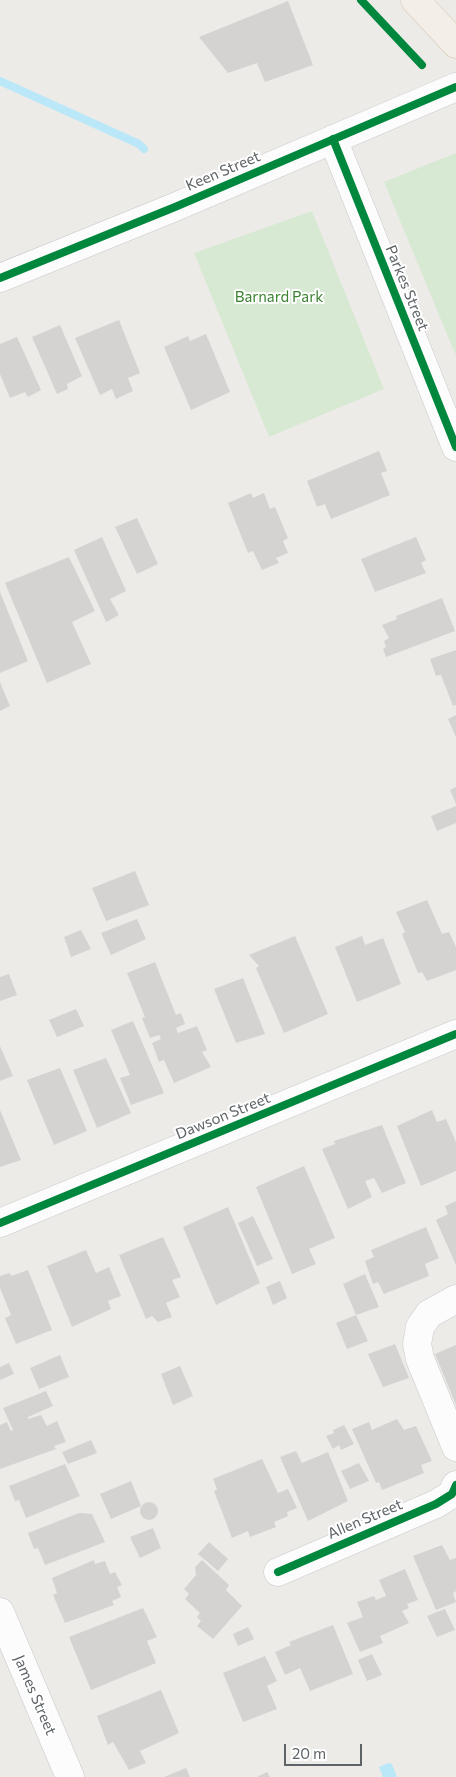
<!DOCTYPE html>
<html>
<head>
<meta charset="utf-8">
<style>
  body { margin:0 }
  #map { position:relative; width:456px; height:1777px; overflow:hidden; background:#edebe8; font-family:Commissioner,sans-serif }
  canvas { display:block }
  .scale { position:absolute; left:284px; top:1744px; width:78px; height:22px; box-sizing:border-box; border:2px solid #5d6366; border-top:0; padding-left:6px; font-size:15px; line-height:18px; white-space:nowrap; color:#5d6366; -webkit-text-stroke:4px #fff; paint-order:stroke }
</style>
</head>
<body>
<div id="map">
<canvas width="456" height="1777"></canvas>
<div class="scale">20 m</div>
</div>
<script>
const ctx = document.querySelector('canvas').getContext('2d');
ctx.lineJoin = 'round';
function fillPath(path, color) {
  ctx.fillStyle = color;
  ctx.fill(path, 'evenodd');
}
function shape(rows) {
  const path = new Path2D();
  for (const r of rows) {
    if (r.length === 3) {
      path.moveTo(r[0] + r[2], r[1]);
      path.arc(r[0], r[1], r[2], 0, 2 * Math.PI);
      continue;
    }
    path.moveTo(r[0], r[1]);
    for (let i = 2; i < r.length; i += 2) path.lineTo(r[i], r[i + 1]);
  }
  return path;
}
function stroke(path, color, width, dash) {
  ctx.strokeStyle = color;
  ctx.lineWidth = width;
  ctx.lineCap = dash ? 'butt' : 'round';
  ctx.setLineDash(dash || []);
  ctx.stroke(path);
}
function label(font, color, halo, rows, align = 'center') {
  ctx.font = font + ' Commissioner,sans-serif';
  ctx.lineWidth = 4;
  ctx.setLineDash([]);
  ctx.textBaseline = 'middle';
  ctx.strokeStyle = halo;
  ctx.fillStyle = color;
  for (const [text, x, y, turn = 0] of rows) {
    ctx.save();
    ctx.translate(x, y);
    ctx.rotate((+turn || 0) * Math.PI / 180);
    ctx.textAlign = isNaN(turn) ? turn : align;
    if (halo) ctx.strokeText(text, 0, 0);
    ctx.fillText(text, 0, 0);
    ctx.restore();
  }
}
fillPath(shape([
  [456,153,456,356,384,182],
  [312,211,384,389,269,437,194,253]
]), '#d8e9d3');
fillPath(shape([
  [388,1763,392,1764,397,1777,383,1777,379,1767]
]), '#bbe8f8');
stroke(shape([
  [0,81,139,144,144,149]
]), '#bbe8f8', 8);
fillPath(shape([
  [288,1,313,65,265,82,257,63,228,73,199,37],
  [119,320,140,373,128,378,133,391,116,399,112,389,100,395,75,338],
  [60,325,82,376,67,384,68,389,57,394,32,337],
  [206,334,230,392,191,410,164,347,188,336,190,341],
  [17,337,41,390,28,397,25,392,10,398,0,374,0,344],
  [379,451,387,471,381,473,390,495,331,519,325,504,317,507,307,481],
  [251,493,253,498,264,493,270,509,275,507,288,538,283,541,288,553,276,558,279,563,262,570,253,551,248,553,228,503],
  [137,518,158,564,137,574,115,527],
  [102,537,126,591,110,599,119,615,106,622,74,550],
  [416,537,426,560,421,563,426,573,375,592,361,559],
  [69,557,95,611,72,622,91,664,47,683,5,583],
  [0,592,28,661,0,673],
  [442,598,455,631,386,657,383,649,386,647,384,641,389,638,382,625,397,619,396,616],
  [456,650,456,705,453,706,441,675,436,676,430,659],
  [0,682,10,706,0,711],
  [456,715,456,737,448,719],
  [456,787,456,804,450,790],
  [456,806,456,823,437,831,431,816],
  [135,871,149,905,106,921,92,888],
  [427,900,442,934,449,932,456,947,456,970,427,981,422,972,418,973,402,934,405,932,396,912],
  [137,919,146,939,111,955,101,933],
  [81,930,91,949,71,957,64,937],
  [295,936,328,1014,284,1033,256,968,259,966,249,955],
  [362,936,365,945,383,938,401,984,357,1002,335,947],
  [155,962,176,1015,181,1013,185,1024,176,1028,178,1033,197,1026,207,1050,202,1052,211,1067,174,1083,164,1060,159,1062,152,1043,161,1039,159,1035,150,1038,142,1018,145,1017,127,973],
  [9,974,17,995,0,1001,0,977],
  [243,978,265,1034,236,1043,214,989],
  [76,1009,84,1026,57,1037,49,1020],
  [133,1021,164,1093,131,1105,120,1078,130,1075,111,1030],
  [0,1046,13,1076,0,1081],
  [106,1058,131,1113,97,1128,73,1070],
  [60,1068,87,1131,54,1145,27,1080],
  [0,1110,21,1160,0,1167],
  [432,1110,437,1122,446,1119,456,1142,456,1171,421,1186,397,1126],
  [382,1125,406,1183,382,1193,374,1178,365,1181,372,1197,348,1209,322,1149,335,1144,334,1141],
  [304,1166,335,1238,309,1249,316,1264,292,1274,256,1187],
  [456,1201,456,1265,436,1220,448,1214,445,1206],
  [228,1207,260,1283,216,1305,183,1227],
  [253,1216,273,1259,257,1266,238,1223],
  [426,1227,439,1258,425,1264,429,1276,384,1294,378,1282,373,1284,365,1261,374,1257,371,1250],
  [163,1237,181,1277,172,1280,180,1297,166,1303,172,1317,158,1322,152,1316,146,1319,119,1255],
  [86,1250,96,1273,109,1267,121,1296,108,1301,111,1309,72,1327,47,1266],
  [28,1270,52,1330,16,1344,5,1318,11,1315,0,1288,0,1276,10,1273,11,1276],
  [365,1274,379,1307,356,1315,343,1284],
  [280,1281,287,1298,273,1305,266,1287],
  [356,1315,368,1341,347,1349,336,1323],
  [395,1344,409,1378,383,1387,368,1354],
  [456,1345,456,1405,435,1354],
  [60,1355,69,1377,39,1389,30,1368],
  [9,1363,14,1374,0,1380,0,1367],
  [180,1366,193,1396,173,1405,161,1374],
  [46,1391,53,1406,28,1417,28,1419,41,1415,47,1426,57,1421,66,1442,54,1446,56,1449,0,1469,0,1425,7,1422,11,1431,13,1430,3,1408],
  [397,1419,404,1430,416,1426,432,1461,421,1465,424,1473,382,1490,379,1482,376,1483,352,1429,369,1422,372,1430],
  [344,1425,354,1444,341,1450,339,1445,333,1449,326,1436,334,1433,333,1430],
  [91,1440,97,1453,68,1464,62,1452],
  [296,1451,302,1463,328,1452,348,1501,308,1521,280,1457],
  [262,1459,278,1493,288,1489,297,1508,287,1512,288,1516,274,1522,276,1527,250,1537,248,1531,232,1538,214,1491,217,1489,213,1479],
  [359,1463,369,1481,350,1489,341,1471],
  [65,1464,80,1496,26,1518,19,1500,15,1501,9,1486],
  [131,1481,141,1506,111,1519,100,1494],
  [149,1511,9],
  [79,1513,92,1514,105,1542,45,1565,38,1548,34,1549,28,1533],
  [153,1528,161,1548,140,1558,130,1537],
  [209,1542,228,1559,218,1571,198,1554],
  [442,1545,450,1560,456,1558,456,1591,453,1593,456,1602,436,1610,413,1556],
  [94,1560,95,1564,105,1561,110,1574,115,1572,122,1585,117,1587,121,1597,112,1601,114,1605,65,1623,53,1595,57,1593,52,1578],
  [202,1560,229,1585,226,1590,242,1606,213,1639,197,1626,201,1621,197,1617,200,1613,185,1599,189,1594,184,1589,196,1575,195,1567],
  [405,1569,418,1600,407,1604,409,1608,402,1611,409,1623,380,1636,383,1643,360,1652,347,1623,363,1617,357,1602,374,1596,376,1600,386,1596,379,1580],
  [143,1608,157,1637,147,1641,156,1663,91,1690,69,1637],
  [445,1609,455,1630,437,1637,427,1616],
  [333,1625,353,1674,310,1691,300,1668,285,1675,275,1652,291,1645,289,1642],
  [248,1627,254,1639,238,1646,233,1634],
  [372,1654,382,1675,367,1681,358,1660],
  [265,1656,277,1681,267,1686,277,1709,243,1722,223,1673],
  [161,1690,179,1733,140,1751,146,1763,129,1770,113,1742,108,1745,97,1716],
  [186,1768,190,1777,164,1777],
  [267,1772,270,1777,257,1777]
]), '#d5d3d2');
const minor = shape([
  [333,139,456,447],
  [0,278,175,207,456,87],
  [0,1223,456,1034],
  [456,1299,429,1314,420,1327,417,1344,420,1359,456,1447],
  [278,1572,436,1504,452,1494,456,1485],
  [0,1612,70,1777]
]);
const major = shape([
  [415,0,456,44]
]);
stroke(minor, '#c9c9c9', 29);
stroke(major, '#d6c7b5', 29);
stroke(minor, '#fcfcfc', 28);
stroke(major, '#f3efe8', 28);
stroke(shape([
  [361,0,422,65],
  [333,139,456,447],
  [0,278,175,207,456,87],
  [0,1223,456,1034],
  [278,1572,436,1504,452,1494,456,1485]
]), '#00873e', 8);
label('15px', '#5d6366', '#fff', [
  ["Keen Street",223,171,-23],
  ["Parkes Street",407,288,68],
  ["Dawson Street",223,1116,-22],
  ["Allen Street",365,1519,-23],
  ["James Street",35,1695,67]
]);
label('15px', '#3a8230', '#fff', [
  ["Barnard Park",279,297]
]);
</script>
</body>
</html>
